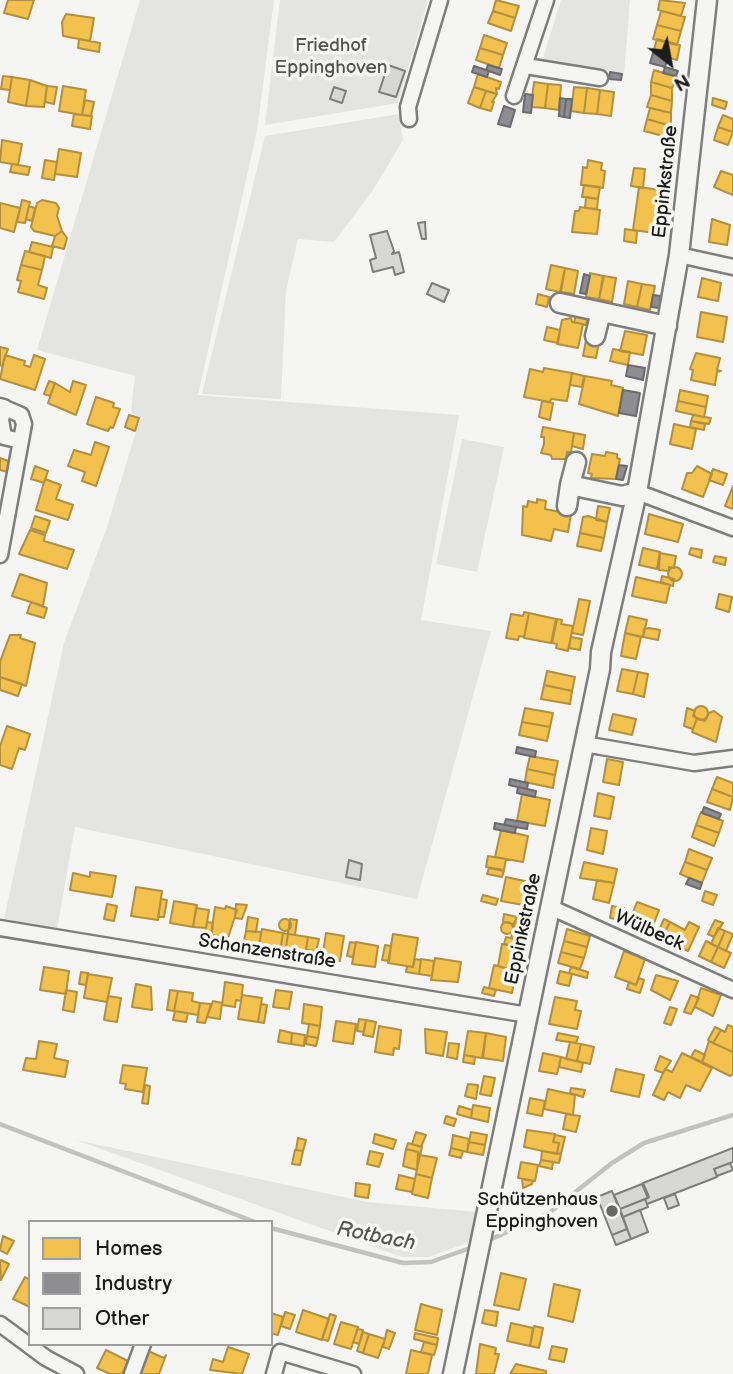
<!DOCTYPE html>
<html>
<head>
<meta charset="utf-8">
<style>
  body { margin:0 }
  #map { position:relative; width:733px; height:1374px; overflow:hidden; background:#f5f5f3; font-family:"Balsamiq Sans",sans-serif }
  canvas { display:block }
  .legend { position:absolute; left:28px; top:1220px; width:245px; height:126px; box-sizing:border-box; background:#f6f6f2; border:2px solid #9f9f9c; margin:0; padding:9px 12px; list-style:none; font-size:21px; color:#1c1c1c }
  .legend li { display:flex; align-items:center; gap:14px; height:35px }
  .legend b { width:35px; border:2px solid #9f9f9c }
  .north { position:absolute; left:635px; top:28px; width:70px; height:70px; -webkit-text-stroke:5px #f6f6f2; paint-order:stroke; rotate:149deg; font-size:19px; font-weight:700; line-height:28px; text-align:center; color:#1c1c1c }
  .north::after { content:''; display:block; margin:auto; width:24px; height:32px; background:#1c1c1c; clip-path:polygon(50% 0,100% 100%,50% 72%,0 100%) }
</style>
</head>
<body>
<div id="map">
<canvas width="733" height="1374"></canvas>
<ul class="legend">
<li><b style="height:19px;background:#f2c14e"></b>Homes</li>
<li><b style="height:19px;background:#8d8d92"></b>Industry</li>
<li><b style="height:19px;background:#d7d7d6"></b>Other</li>
</ul>
<div class="north">N</div>
</div>
<script>
const ctx = document.querySelector('canvas').getContext('2d');
ctx.lineJoin = 'round';
function fillPath(path, color) {
  ctx.fillStyle = color;
  ctx.fill(path, 'evenodd');
}
function shape(rows) {
  const path = new Path2D();
  for (const r of rows) {
    if (r.length === 3) {
      path.moveTo(r[0] + r[2], r[1]);
      path.arc(r[0], r[1], r[2], 0, 2 * Math.PI);
      continue;
    }
    path.moveTo(r[0], r[1]);
    for (let i = 2; i < r.length; i += 2) path.lineTo(r[i], r[i + 1]);
  }
  return path;
}
function stroke(path, color, width, dash) {
  ctx.strokeStyle = color;
  ctx.lineWidth = width;
  ctx.lineCap = dash ? 'butt' : 'round';
  ctx.setLineDash(dash || []);
  ctx.stroke(path);
}
function label(font, color, halo, rows, align = 'center') {
  ctx.font = font + ' "Balsamiq Sans",sans-serif';
  ctx.lineWidth = 7;
  ctx.setLineDash([]);
  ctx.textBaseline = 'middle';
  ctx.strokeStyle = halo;
  ctx.fillStyle = color;
  for (const [text, x, y, turn = 0] of rows) {
    ctx.save();
    ctx.translate(x, y);
    ctx.rotate((+turn || 0) * Math.PI / 180);
    ctx.textAlign = isNaN(turn) ? turn : align;
    if (halo) ctx.strokeText(text, 0, 0);
    ctx.fillText(text, 0, 0);
    ctx.restore();
  }
}
fillPath(shape([
  [140,0,274,0,257,131,198,395,459,415,421,620,491,631,417,899,75,827,57,930,4,919,64,643,107,527,140,418,131,412,135,376,37,350],
  [280,0,428,0,398,103,265,125],
  [561,0,630,0,624,74,542,61],
  [399,114,403,140,373,190,334,242,298,239,286,291,281,399,202,394,265,136],
  [462,439,504,447,477,572,436,564],
  [76,1140,367,1202,477,1212,470,1242,429,1257,402,1257]
]), '#e4e4e1');
const homes = shape([
  [8,0,34,0,28,19,4,13,8,0],
  [496,0,519,6,515,18,493,11,496,0],
  [660,0,685,3,681,16,658,10,660,0],
  [493,11,515,18,511,31,488,23,493,11],
  [661,11,685,17,681,31,657,25,661,11],
  [66,14,94,18,90,41,63,36,62,22,66,14],
  [657,25,681,31,677,45,653,39,657,25],
  [484,35,507,43,503,55,480,48,484,35],
  [79,39,100,43,99,52,78,48,79,39],
  [657,39,680,45,677,60,653,53,657,39],
  [480,48,503,55,499,68,476,60,480,48],
  [654,70,677,77,672,88,651,82,654,70],
  [478,74,501,82,499,89,496,88,497,94,474,87,478,74],
  [3,76,12,77,10,90,1,89,3,76],
  [12,77,30,80,26,106,8,102,12,77],
  [30,80,47,86,44,107,26,106,30,80],
  [534,82,548,84,545,108,531,107,534,82],
  [651,82,672,88,672,101,651,95,651,82],
  [548,84,561,85,559,110,545,108,548,84],
  [47,86,57,87,54,104,45,102,47,86],
  [63,86,86,90,82,115,59,111,63,86],
  [474,87,486,91,480,108,468,103,474,87],
  [574,87,587,88,584,113,571,111,574,87],
  [587,88,600,90,597,114,584,113,587,88],
  [600,90,614,92,611,116,597,114,600,90],
  [486,91,497,94,492,102,494,102,491,111,480,108,486,91],
  [651,95,672,101,671,113,647,107,651,95],
  [713,98,727,102,725,109,712,105,713,98],
  [85,100,94,102,91,116,82,115,85,100],
  [650,108,671,113,671,126,647,119,650,108],
  [74,114,92,116,90,129,72,126,74,114],
  [723,115,733,119,733,132,718,127,723,115],
  [647,119,671,126,667,137,644,131,647,119],
  [718,127,733,132,728,145,714,140,718,127],
  [2,140,22,144,18,165,0,162,2,140],
  [59,149,81,153,77,177,55,174,59,149],
  [45,160,57,162,54,180,42,178,45,160],
  [588,160,602,163,601,170,605,171,603,188,581,185,583,167,587,168,588,160],
  [12,164,30,167,28,175,10,172,12,164],
  [634,168,645,169,643,188,631,186,634,168],
  [721,171,733,175,733,195,714,187,721,171],
  [584,185,600,187,598,199,582,197,584,185],
  [639,187,667,191,662,234,633,230,639,187],
  [586,197,598,199,597,209,585,208,586,197],
  [22,200,30,202,25,223,17,222,22,200],
  [42,200,56,203,59,208,57,216,62,231,55,236,34,231,31,227,37,203,42,200],
  [0,203,20,208,14,232,0,228,0,203],
  [29,206,35,208,32,221,26,219,29,206],
  [580,207,600,210,597,234,572,232,575,211,579,211,580,207],
  [712,219,730,225,727,245,709,242,712,219],
  [625,229,637,231,636,243,624,241,625,229],
  [62,231,67,238,64,249,52,246,55,236,62,231],
  [32,242,53,247,51,258,29,252,32,242],
  [25,251,45,256,42,270,21,265,25,251],
  [21,265,42,270,38,285,47,288,44,299,18,292,21,281,17,280,21,265],
  [551,265,565,268,560,292,546,289,551,265],
  [565,268,578,271,574,294,561,292,565,268],
  [590,273,603,276,599,299,586,297,590,273],
  [604,276,616,278,612,302,599,299,604,276],
  [702,278,721,283,718,301,698,297,702,278],
  [628,281,642,284,637,307,624,304,628,281],
  [642,284,655,286,650,310,637,307,642,284],
  [538,294,549,297,547,307,536,304,538,294],
  [701,312,727,317,723,342,697,337,701,312],
  [576,315,588,317,586,325,574,322,576,315],
  [571,318,572,322,583,324,578,348,557,344,562,320,571,318],
  [547,327,560,330,558,343,544,340,547,327],
  [625,331,647,335,643,355,620,351,625,331],
  [586,340,599,342,596,358,583,356,586,340],
  [0,347,8,349,2,366,0,365,0,347],
  [613,349,630,352,628,365,610,361,613,349],
  [696,353,720,358,717,370,721,371,717,372,715,385,691,380,693,370,690,369,696,353],
  [5,355,25,361,24,365,30,367,34,355,45,359,35,390,0,379,5,355],
  [544,368,572,373,567,401,551,399,550,402,524,397,530,369,543,372,544,368],
  [572,373,584,376,582,387,570,385,572,373],
  [585,376,612,381,611,385,623,388,618,416,579,404,585,376],
  [49,381,55,383,50,396,44,394,49,381],
  [73,381,86,385,76,415,48,403,55,383,70,392,73,381],
  [680,390,708,396,706,407,678,401,680,390],
  [96,397,114,403,113,407,120,409,113,428,110,427,108,431,87,424,96,397],
  [542,401,553,403,550,420,539,417,542,401],
  [678,401,706,407,704,417,676,411,678,401],
  [129,415,139,418,135,431,125,427,129,415],
  [693,415,711,418,709,424,691,421,693,415],
  [691,421,705,424,704,430,690,427,691,421],
  [674,424,696,429,692,449,670,444,674,424],
  [543,427,574,433,571,452,567,452,566,459,552,459,551,455,541,453,544,444,544,437,541,437,543,427],
  [574,433,585,435,583,449,572,446,574,433],
  [95,442,109,447,96,486,82,481,85,472,68,466,74,450,91,455,95,442],
  [606,452,617,454,617,458,620,459,616,479,591,478,592,474,588,473,592,454,605,456,606,452],
  [0,458,11,462,8,472,0,470,0,458],
  [35,466,48,471,44,483,31,479,35,466],
  [697,466,712,474,703,497,682,489,687,473,692,473,697,466],
  [713,469,727,474,723,485,709,480,713,469],
  [45,479,61,485,56,499,73,505,68,520,36,510,45,479],
  [733,486,733,509,725,506,733,486],
  [537,499,546,501,545,509,571,514,568,532,554,529,551,541,522,535,523,506,527,507,528,501,537,503,537,499],
  [598,506,610,508,607,522,596,520,598,506],
  [649,514,683,524,678,542,645,534,649,514],
  [35,516,50,521,46,533,31,528,35,516],
  [588,516,607,522,604,538,580,533,583,517,588,516],
  [30,530,45,535,44,541,74,550,67,569,19,554,30,530],
  [580,533,604,538,601,551,577,546,580,533],
  [643,548,660,552,657,569,639,565,643,548],
  [691,548,702,550,701,558,689,554,691,548],
  [660,553,676,556,674,568,669,567,669,571,659,570,660,553],
  [715,556,726,558,725,565,713,562,715,556],
  [675,574,7],
  [20,574,47,583,43,606,12,596,20,574],
  [662,576,674,579,673,586,661,582,662,576],
  [636,577,670,585,666,603,632,596,636,577],
  [719,594,732,597,729,612,716,608,719,594],
  [579,599,590,601,583,635,572,633,579,599],
  [31,602,47,608,44,618,27,613,31,602],
  [524,612,529,613,524,637,519,636,518,640,506,638,511,614,523,616,524,612],
  [529,613,556,619,551,643,524,638,529,613],
  [629,616,647,620,643,637,625,633,629,616],
  [557,619,562,620,561,624,573,626,568,651,556,648,557,644,552,643,557,619],
  [649,628,660,630,658,640,643,637,644,629,649,628],
  [625,633,641,637,636,659,621,656,625,633],
  [10,635,21,635,20,638,35,643,26,686,0,677,0,662,10,635],
  [571,637,582,639,580,650,569,648,571,637],
  [622,669,638,672,633,694,617,691,622,669],
  [547,671,575,677,572,691,544,685,547,671],
  [638,672,648,674,644,697,633,694,638,672],
  [0,677,22,684,18,696,0,690,0,677],
  [544,685,572,691,570,704,541,699,544,685],
  [701,713,7],
  [525,708,553,713,550,727,522,722,525,708],
  [687,708,695,711,693,716,697,718,693,729,684,726,687,708],
  [714,711,722,717,716,742,692,732,697,718,705,721,709,713,714,711],
  [613,714,636,719,632,735,609,730,613,714],
  [522,722,550,727,547,741,519,735,522,722],
  [7,726,30,734,25,750,19,748,12,769,0,765,0,746,7,726],
  [530,756,558,761,555,775,527,769,530,756],
  [607,759,623,762,619,785,603,782,607,759],
  [527,769,555,775,553,788,525,782,527,769],
  [717,777,733,783,733,797,712,789,717,777],
  [712,789,733,797,730,810,707,802,712,789],
  [598,793,614,797,610,819,594,816,598,793],
  [522,794,550,800,545,826,517,821,522,794],
  [701,812,723,821,719,833,696,825,701,812],
  [696,825,719,833,714,846,692,837,696,825],
  [591,828,607,831,603,854,587,850,591,828],
  [501,830,528,836,523,862,495,857,501,830],
  [689,849,712,858,707,870,685,862,689,849],
  [488,856,506,859,504,870,486,867,488,856],
  [584,862,617,869,614,883,580,878,584,862],
  [685,862,707,870,702,883,680,874,685,862],
  [489,868,504,871,502,877,487,874,489,868],
  [90,872,116,876,112,897,70,890,73,873,90,877,90,872],
  [506,877,534,883,529,906,501,901,506,877],
  [597,880,614,883,609,903,593,899,597,880],
  [136,887,162,891,158,920,131,916,136,887],
  [705,891,717,895,713,905,702,901,705,891],
  [483,895,498,899,496,905,481,901,483,895],
  [161,899,167,900,164,917,158,917,161,899],
  [174,901,197,905,193,927,170,923,174,901],
  [637,902,659,910,651,931,629,922,637,902],
  [107,904,117,906,114,921,104,919,107,904],
  [236,904,247,905,242,919,235,918,236,904],
  [226,906,237,910,228,938,211,935,215,907,225,909,226,906],
  [612,906,624,908,622,920,610,918,612,906],
  [196,908,209,910,206,928,193,927,196,908],
  [504,914,517,917,514,924,503,922,504,914],
  [248,917,258,919,256,932,246,931,248,917],
  [285,925,6],
  [290,919,297,920,295,935,288,934,290,919],
  [664,919,670,922,664,933,659,930,664,919],
  [715,920,723,923,714,937,708,934,715,920],
  [507,928,6],
  [207,922,213,923,211,941,204,940,207,922],
  [515,922,531,925,527,941,511,938,515,922],
  [670,922,685,930,689,922,699,927,688,951,662,938,670,922],
  [718,928,725,931,718,947,711,944,718,928],
  [262,929,283,933,280,952,258,950,262,929],
  [567,929,590,936,587,947,564,941,567,929],
  [246,931,261,932,259,949,243,946,246,931],
  [725,931,733,934,726,951,718,947,725,931],
  [283,933,288,934,285,953,280,952,283,933],
  [326,933,344,936,340,961,322,959,326,933],
  [288,934,308,937,305,956,285,953,288,934],
  [393,934,418,938,413,967,388,963,393,934],
  [308,937,319,939,316,951,306,950,308,937],
  [506,937,524,941,522,948,504,944,506,937],
  [564,941,587,947,584,958,561,952,564,941],
  [706,941,718,947,711,962,699,956,706,941],
  [350,942,356,943,353,957,347,956,350,942],
  [356,942,378,946,375,967,352,964,356,942],
  [502,944,525,949,520,972,498,966,502,944],
  [385,945,391,946,389,961,382,960,385,945],
  [718,947,731,953,724,968,711,962,718,947],
  [624,951,645,959,636,985,615,977,624,951],
  [561,952,584,958,580,969,558,963,561,952],
  [435,958,461,962,458,982,431,980,435,958],
  [415,959,421,960,419,974,406,972,407,966,413,967,415,959],
  [421,959,434,961,432,976,419,974,421,959],
  [494,965,516,971,512,993,489,988,494,965],
  [44,967,69,971,66,994,40,990,44,967],
  [571,967,588,972,587,978,569,973,571,967],
  [560,971,572,974,569,986,557,983,560,971],
  [81,972,88,973,86,985,79,984,81,972],
  [88,974,112,978,107,1002,84,998,88,974],
  [656,975,678,981,670,1000,651,990,656,975],
  [639,978,644,980,640,993,627,989,629,982,636,985,639,978],
  [225,982,243,985,241,1001,236,1000,235,1007,222,1005,225,982],
  [136,984,151,987,152,1010,132,1007,136,984],
  [484,987,496,990,494,996,482,993,484,987],
  [701,988,721,995,713,1016,695,1007,701,988],
  [66,990,77,992,74,1012,63,1010,66,990],
  [170,990,178,991,174,1011,167,1010,170,990],
  [276,990,292,992,289,1009,273,1007,276,990],
  [178,991,193,993,192,1001,200,1003,198,1015,174,1011,178,991],
  [242,995,262,998,258,1022,238,1019,242,995],
  [691,995,699,998,691,1014,684,1012,691,995],
  [108,996,121,998,117,1022,104,1020,108,996],
  [555,997,577,1001,575,1010,581,1011,577,1029,549,1024,555,997],
  [213,1001,222,1003,220,1019,207,1017,213,1001],
  [200,1003,211,1004,205,1023,197,1022,200,1003],
  [261,1004,267,1005,264,1023,258,1022,261,1004],
  [304,1004,322,1007,320,1026,302,1023,304,1004],
  [670,1007,677,1009,671,1025,664,1023,670,1007],
  [175,1011,188,1013,186,1022,173,1020,175,1011],
  [359,1019,366,1020,364,1032,357,1031,359,1019],
  [366,1020,376,1022,373,1037,363,1035,366,1020],
  [336,1021,356,1024,353,1044,333,1041,336,1021],
  [309,1024,320,1026,318,1038,307,1036,309,1024],
  [728,1025,733,1027,733,1052,713,1043,721,1030,725,1032,728,1025],
  [379,1026,401,1030,399,1049,394,1048,393,1055,375,1052,379,1026],
  [715,1027,721,1030,713,1043,708,1040,715,1027],
  [425,1029,447,1032,443,1056,426,1053,425,1029],
  [280,1030,292,1033,291,1044,278,1042,280,1030],
  [468,1031,486,1033,482,1058,464,1055,468,1031],
  [292,1033,305,1035,304,1046,291,1044,292,1033],
  [486,1033,506,1037,503,1061,483,1058,486,1033],
  [558,1033,578,1037,576,1043,556,1040,558,1033],
  [307,1036,318,1038,316,1046,306,1044,307,1036],
  [39,1041,57,1044,54,1058,68,1061,65,1077,23,1070,26,1058,36,1059,39,1041],
  [709,1041,733,1052,733,1074,730,1076,702,1062,709,1041],
  [570,1042,581,1044,577,1061,566,1059,570,1042],
  [449,1043,459,1044,457,1059,447,1057,449,1043],
  [581,1044,594,1047,590,1064,577,1061,581,1044],
  [695,1050,705,1055,702,1062,691,1057,695,1050],
  [543,1053,561,1057,557,1074,539,1071,543,1053],
  [682,1053,712,1068,700,1091,686,1085,680,1098,668,1092,664,1100,653,1095,665,1069,672,1072,682,1053],
  [464,1055,475,1057,474,1064,463,1062,464,1055],
  [660,1056,671,1061,663,1073,655,1070,660,1056],
  [561,1057,583,1063,581,1072,559,1067,561,1057],
  [123,1065,147,1068,143,1092,125,1089,126,1084,120,1083,123,1065],
  [616,1069,644,1075,639,1097,611,1091,616,1069],
  [484,1076,495,1078,491,1096,480,1094,484,1076],
  [468,1084,478,1085,476,1099,465,1096,468,1084],
  [145,1085,150,1086,148,1104,142,1103,145,1085],
  [571,1088,585,1090,583,1097,570,1093,571,1088],
  [548,1089,575,1095,573,1115,544,1109,548,1089],
  [530,1098,545,1101,542,1116,527,1113,530,1098],
  [473,1105,490,1108,488,1122,471,1118,473,1105],
  [459,1106,472,1110,471,1118,457,1114,459,1106],
  [566,1114,580,1116,576,1132,563,1129,566,1114],
  [446,1116,456,1119,454,1126,444,1123,446,1116],
  [527,1130,555,1134,553,1142,559,1143,557,1154,524,1147,527,1130],
  [416,1132,426,1135,421,1147,412,1144,416,1132],
  [471,1132,487,1135,485,1145,469,1142,471,1132],
  [375,1134,396,1140,393,1149,373,1143,375,1134],
  [453,1135,469,1139,467,1152,451,1148,453,1135],
  [555,1135,565,1137,561,1154,557,1153,559,1143,553,1142,555,1135],
  [298,1138,306,1140,303,1151,296,1150,298,1138],
  [469,1142,485,1145,483,1155,467,1152,469,1142],
  [408,1143,422,1147,420,1156,418,1152,406,1149,408,1143],
  [451,1148,463,1151,461,1158,449,1155,451,1148],
  [406,1149,418,1152,417,1170,403,1166,406,1149],
  [295,1150,303,1151,300,1165,292,1164,295,1150],
  [370,1151,383,1154,379,1167,367,1164,370,1151],
  [542,1151,561,1154,559,1163,541,1160,542,1151],
  [420,1155,437,1158,432,1178,416,1174,420,1155],
  [541,1160,553,1162,552,1169,539,1166,541,1160],
  [521,1162,538,1165,535,1181,518,1178,521,1162],
  [416,1174,432,1178,428,1198,412,1194,416,1174],
  [399,1175,415,1179,412,1192,396,1189,399,1175],
  [522,1179,533,1181,532,1184,523,1188,522,1179],
  [356,1183,370,1185,368,1198,355,1196,356,1183],
  [3,1236,14,1241,7,1254,0,1250,3,1236],
  [1,1260,9,1264,1,1280,0,1263,1,1260],
  [501,1273,526,1279,519,1310,494,1305,501,1273],
  [25,1277,30,1280,30,1307,13,1299,25,1277],
  [554,1284,580,1290,573,1322,548,1316,554,1284],
  [421,1304,442,1310,437,1335,415,1330,421,1304],
  [303,1310,329,1319,322,1340,296,1332,303,1310],
  [485,1310,498,1312,496,1326,482,1323,485,1310],
  [285,1312,295,1315,290,1329,281,1326,285,1312],
  [271,1313,283,1317,278,1335,271,1333,271,1313],
  [330,1314,336,1316,328,1341,322,1339,330,1314],
  [341,1322,358,1327,351,1349,334,1344,341,1322],
  [511,1323,533,1328,530,1346,507,1341,511,1323],
  [534,1326,543,1328,539,1348,530,1346,534,1326],
  [358,1329,363,1330,359,1344,353,1342,358,1329],
  [387,1330,395,1333,389,1349,383,1347,387,1330],
  [363,1332,369,1334,363,1353,357,1351,363,1332],
  [415,1333,438,1338,437,1345,414,1339,415,1333],
  [369,1334,385,1339,378,1358,363,1353,369,1334],
  [424,1342,437,1345,434,1355,421,1352,424,1342],
  [480,1344,496,1348,495,1354,499,1354,494,1374,476,1374,480,1344],
  [552,1346,567,1349,564,1362,549,1359,552,1346],
  [228,1347,249,1354,242,1374,210,1370,213,1359,223,1362,228,1347],
  [148,1348,148,1351,164,1358,166,1355,159,1374,137,1374,148,1348],
  [106,1350,128,1361,122,1374,110,1374,97,1368,106,1350],
  [411,1350,432,1355,428,1374,406,1374,411,1350],
  [516,1364,546,1371,546,1374,510,1374,516,1364]
]);
fillPath(homes, '#f2c14e');
stroke(homes, '#b2903f', 2);
const industry = shape([
  [653,53,668,57,665,67,650,63,653,53],
  [488,65,502,69,500,75,486,70,488,65],
  [474,66,489,71,487,77,472,72,474,66],
  [665,67,678,71,676,76,663,73,665,67],
  [610,72,622,74,621,80,609,79,610,72],
  [525,94,533,95,531,113,523,112,525,94],
  [560,98,566,99,564,117,559,116,560,98],
  [566,99,572,99,570,118,564,117,566,99],
  [504,106,515,110,510,127,498,124,504,106],
  [584,274,590,276,586,294,580,293,584,274],
  [653,295,661,296,659,308,651,307,653,295],
  [628,365,645,368,643,380,626,376,628,365],
  [623,390,640,393,636,416,619,413,623,390],
  [619,465,627,466,623,480,616,479,619,465],
  [517,747,536,751,535,757,516,753,517,747],
  [510,779,528,783,527,789,509,785,510,779],
  [518,787,536,791,535,797,517,793,518,787],
  [704,807,721,814,719,819,702,813,704,807],
  [506,819,528,823,527,829,504,825,506,819],
  [495,823,516,827,515,833,494,829,495,823],
  [689,878,702,883,700,889,686,884,689,878]
]);
fillPath(industry, '#8d8d92');
stroke(industry, '#6b6b6f', 2);
stroke(shape([
  [0,1124,255,1222],
  [271,1228,403,1263,431,1262,473,1247],
  [485,1242,549,1213,612,1163,644,1143,733,1115]
]), '#c2c2bf', 4.5);
const building = shape([
  [388,65,405,71,396,97,379,92,388,65],
  [334,87,346,91,342,103,330,99,334,87],
  [425,222,426,239,422,239,418,223,425,222],
  [387,231,394,251,392,254,399,252,404,272,395,275,393,267,373,272,370,260,376,258,370,235,387,231],
  [432,283,449,290,444,302,427,294,432,283],
  [349,860,362,864,360,880,346,877,349,860],
  [733,1148,733,1162,714,1169,717,1177,647,1204,645,1199,649,1197,643,1183,733,1148],
  [730,1163,733,1170,717,1176,714,1169,730,1163],
  [642,1184,648,1198,620,1209,614,1195,642,1184],
  [612,1191,627,1229,612,1235,597,1197,612,1191],
  [675,1194,679,1205,668,1209,664,1198,675,1194],
  [645,1199,648,1207,623,1217,620,1209,645,1199],
  [640,1210,648,1232,631,1239,623,1217,640,1210],
  [627,1229,631,1239,616,1245,612,1235,627,1229]
]);
fillPath(building, '#d7d7d6');
stroke(building, '#7e7e7d', 2);
const minor = shape([
  [526,66,600,78],
  [514,96,546,0],
  [409,119,408,107,440,0],
  [679,255,733,267],
  [0,406,21,415,24,424,0,555],
  [4,407,1,420,4,437,21,441],
  [637,492,733,528],
  [584,744,694,763,733,758],
  [550,907,733,990],
  [0,928,528,1015],
  [0,1324,46,1358,76,1374],
  [132,1374,143,1344],
  [274,1374,280,1352,353,1374]
]);
const tertiary = shape([
  [560,303,667,326],
  [595,336,601,312],
  [570,485,576,462],
  [567,506,570,485,622,496,637,492],
  [453,1374,600,669,601,652,637,492,679,255,707,0]
]);
stroke(minor, '#7e7e7d', 19);
stroke(tertiary, '#7e7e7d', 23);
stroke(minor, '#f5f5f3', 14);
stroke(tertiary, '#f5f5f3', 18);
for (const [x, y, r, color] of [
  [612,1211,7,"#686867"]
]) {
  const dot = new Path2D();
  dot.arc(x, y, r, 0, 2 * Math.PI);
  ctx.fillStyle = color;
  ctx.fill(dot);
  stroke(dot, '#f6f6f2', 2.5);
}
label('19px', '#545453', '#f6f6f2', [
  ["Friedhof",331,46],
  ["Eppinghoven",331,68]
]);
label('19px', '#1c1c1c', '#f6f6f2', [
  ["Eppinkstraße",666,182,-84],
  ["Eppinkstraße",524,929,-78],
  ["Wülbeck",649,931,24],
  ["Schanzenstraße",267,952,9]
]);
label('19px', '#1c1c1c', '#f6f6f2', [
  ["Schützenhaus",598,1200],
  ["Eppinghoven",598,1222]
], 'right');
label('italic 21px', '#565654', '#f6f6f2', [
  ["Rotbach",376,1237,11]
]);
</script>
</body>
</html>
